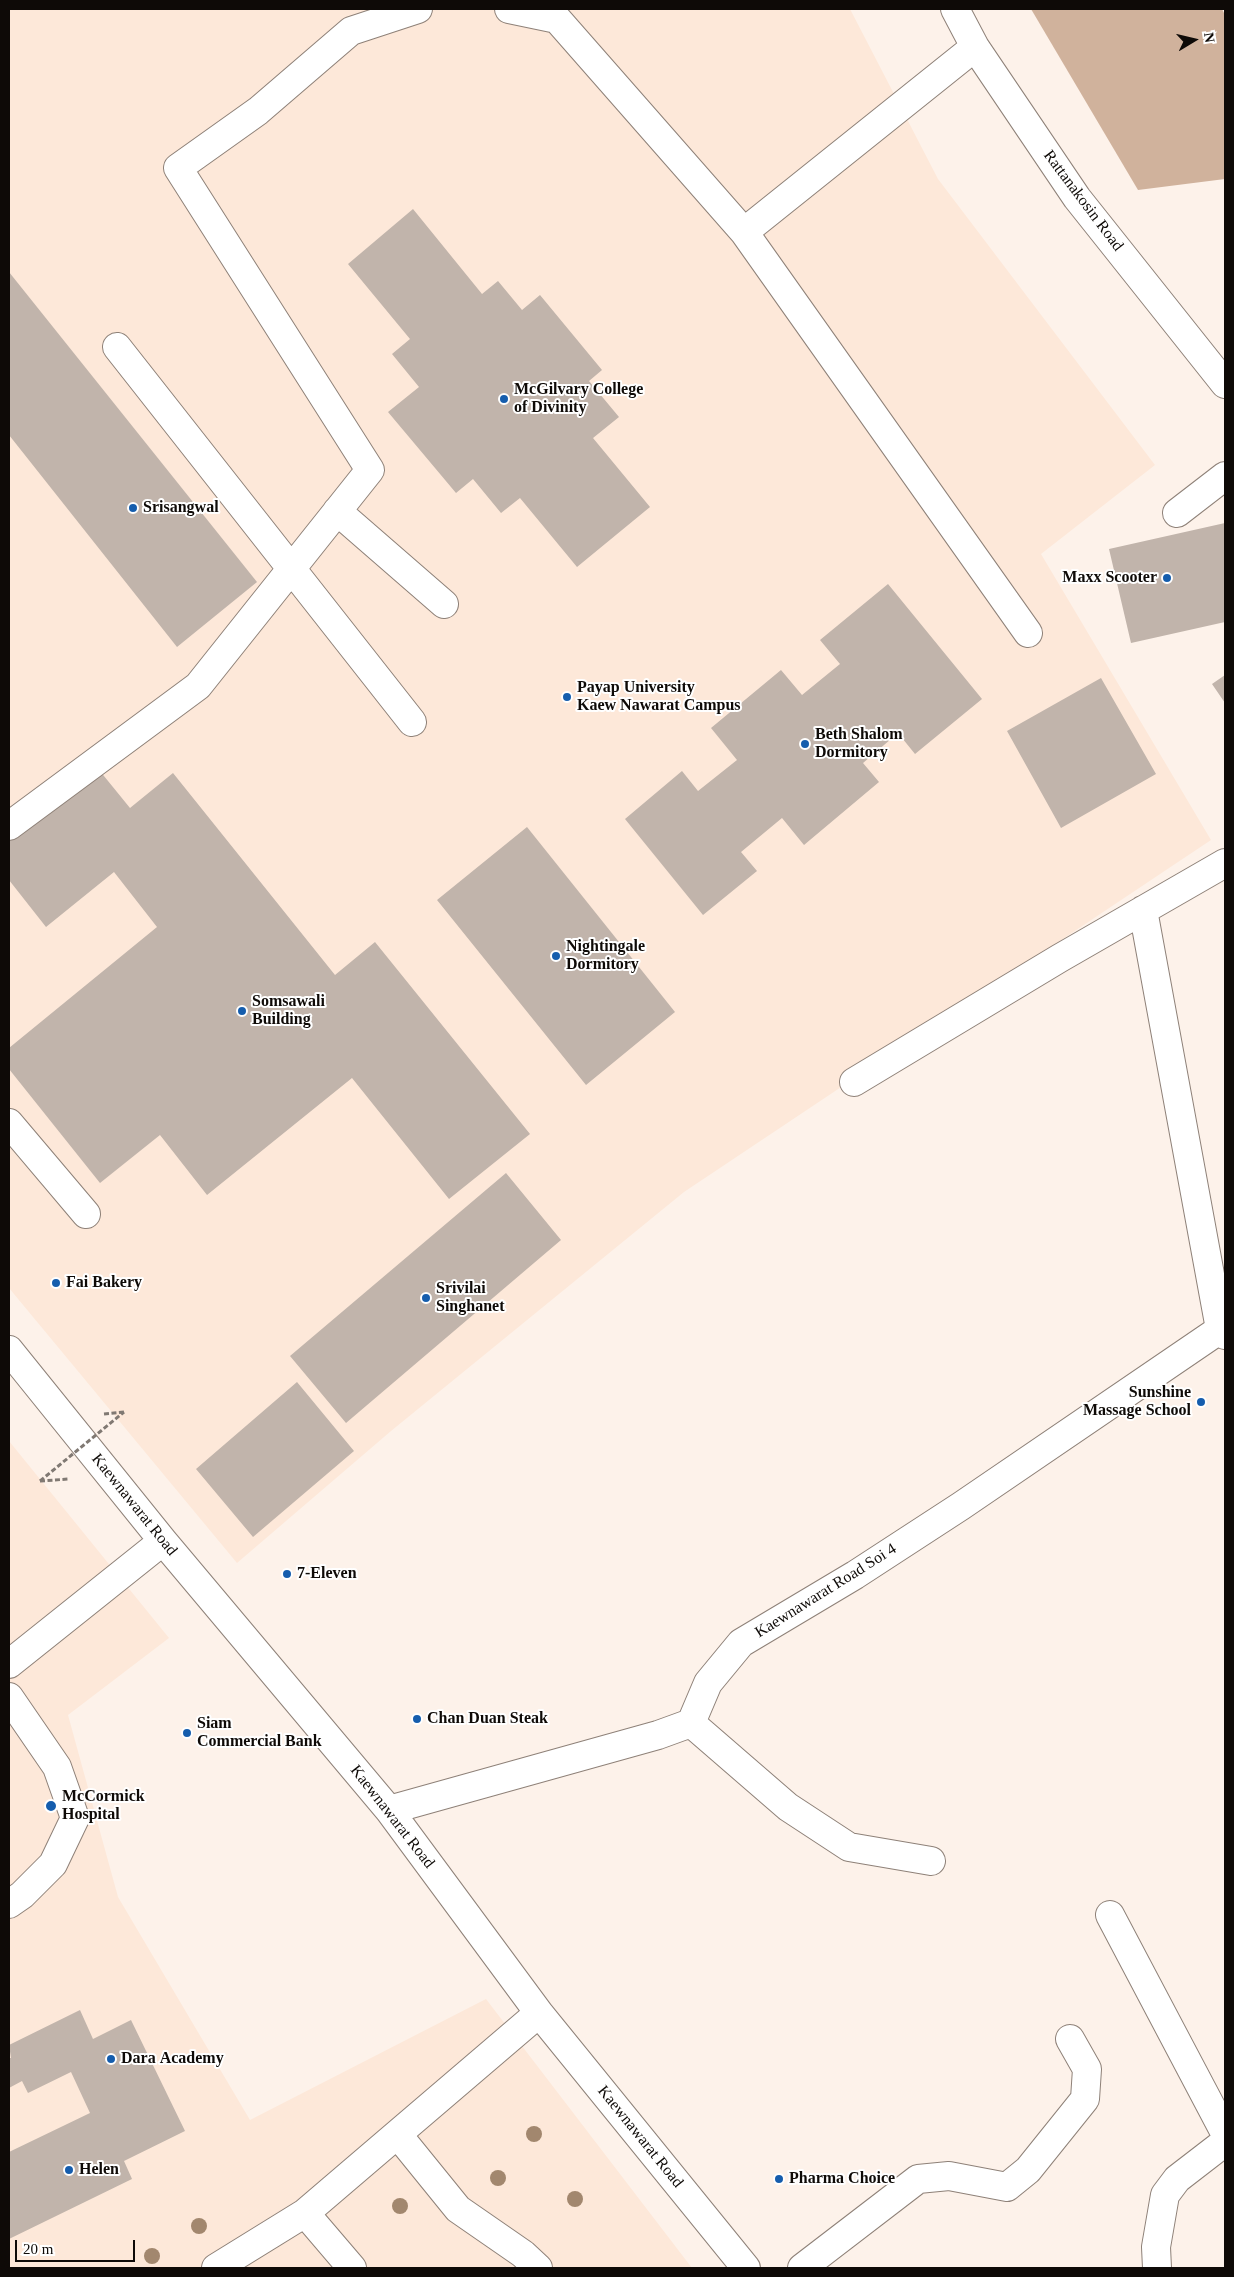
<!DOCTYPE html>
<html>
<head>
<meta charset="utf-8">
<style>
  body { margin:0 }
  #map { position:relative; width:1234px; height:2277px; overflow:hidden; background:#fdf2ea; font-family:Georgia,serif }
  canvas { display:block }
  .frame { position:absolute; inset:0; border:10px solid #0e0a07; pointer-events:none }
  .north { position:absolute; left:1169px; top:15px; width:50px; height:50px; -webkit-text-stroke:4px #fff; paint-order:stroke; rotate:81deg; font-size:14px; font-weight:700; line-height:20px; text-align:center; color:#0e0a07 }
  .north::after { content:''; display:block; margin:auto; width:18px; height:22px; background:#0e0a07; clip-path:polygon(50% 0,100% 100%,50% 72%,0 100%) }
  .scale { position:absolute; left:15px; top:2240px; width:120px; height:22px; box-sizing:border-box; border:2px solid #0e0a07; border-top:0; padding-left:6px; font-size:15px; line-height:18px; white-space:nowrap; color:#0e0a07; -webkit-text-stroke:4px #fff; paint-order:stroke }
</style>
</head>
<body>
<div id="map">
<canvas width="1234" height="2277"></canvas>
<div class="frame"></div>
<div class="north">N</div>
<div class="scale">20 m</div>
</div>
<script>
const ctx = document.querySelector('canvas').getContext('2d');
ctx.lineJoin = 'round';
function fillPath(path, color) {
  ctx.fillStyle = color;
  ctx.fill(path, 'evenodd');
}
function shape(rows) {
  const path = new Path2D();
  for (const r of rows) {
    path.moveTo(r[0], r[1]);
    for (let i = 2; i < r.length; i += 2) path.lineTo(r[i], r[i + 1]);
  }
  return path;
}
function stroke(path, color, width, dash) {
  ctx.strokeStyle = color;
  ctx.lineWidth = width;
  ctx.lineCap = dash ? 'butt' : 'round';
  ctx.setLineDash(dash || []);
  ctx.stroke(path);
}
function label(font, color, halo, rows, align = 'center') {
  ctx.font = font + ' Georgia,serif';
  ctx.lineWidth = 4;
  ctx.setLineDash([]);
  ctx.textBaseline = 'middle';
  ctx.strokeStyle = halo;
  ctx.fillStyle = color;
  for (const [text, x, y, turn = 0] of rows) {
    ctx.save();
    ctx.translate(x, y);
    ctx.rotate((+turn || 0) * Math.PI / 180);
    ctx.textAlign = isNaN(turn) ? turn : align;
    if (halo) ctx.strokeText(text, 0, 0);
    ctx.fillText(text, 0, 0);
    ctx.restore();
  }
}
fillPath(shape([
  [9,9,850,9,938,179,1155,465,1041,554,1211,840,684,1192,391,1431,237,1563,9,1288],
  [9,1441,169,1638,68,1715,118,1897,250,2120,486,1999,692,2268,9,2268]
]), '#fde8d9');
fillPath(shape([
  [1031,9,1222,9,1225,15,1225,179,1138,190]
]), '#d0b29c');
fillPath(shape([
  [413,209,482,294,498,281,522,310,540,295,602,370,589,381,619,417,593,438,650,507,577,567,520,498,501,513,473,479,456,493,388,412,419,387,392,354,410,339,348,264],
  [9,272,257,582,177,647,9,435],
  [1225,523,1225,622,1131,643,1109,549],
  [888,584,982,699,915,754,898,733,863,763,879,782,804,845,782,818,741,852,757,871,703,915,625,819,682,771,698,791,737,760,711,728,781,670,802,695,840,664,820,640],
  [1225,675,1225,703,1212,684],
  [1101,678,1156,774,1061,828,1007,731],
  [95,765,130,808,173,773,335,975,375,942,530,1134,449,1199,352,1078,207,1195,160,1135,100,1183,9,1069,9,1048,157,927,114,872,46,927,9,880,9,835],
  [527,827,675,1012,586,1085,437,900],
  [506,1173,561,1240,346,1423,290,1356],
  [297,1382,354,1451,253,1537,196,1469],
  [80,2010,93,2039,131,2020,185,2131,124,2161,132,2179,9,2239,9,2152,90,2113,71,2072,28,2093,22,2081,9,2088,9,2058,11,2058,9,2045]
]), '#c1b4ab');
const minor = shape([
  [509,9,557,19,744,232,1028,633],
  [955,9,975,47,1077,198,1225,384],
  [744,232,975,47],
  [117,347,412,722],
  [337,511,444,604],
  [1177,513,1225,476],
  [9,826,198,686,370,470,178,168,258,111,351,31,418,9],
  [1143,910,1220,1329,1225,1335],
  [854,1082,1060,958,1225,863],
  [9,1123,86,1214],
  [9,1350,163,1541,389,1810,539,2013,746,2268],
  [9,1664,163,1541],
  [9,1697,57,1767,75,1818,53,1864,22,1895,9,1904],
  [691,1723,788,1807,849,1847,931,1861],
  [389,1810,658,1735,691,1723,708,1683,741,1643,855,1575,961,1506,1225,1326],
  [1110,1915,1225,2133],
  [398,2135,458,2209,523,2254,538,2268],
  [305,2213,352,2268],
  [216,2268,305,2213,539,2013],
  [802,2268,918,2179,949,2176,1007,2187,1028,2170,1085,2099,1087,2069,1070,2039],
  [1157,2268,1156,2247,1165,2195,1177,2179,1225,2142]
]);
stroke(minor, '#8e8178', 30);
stroke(shape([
  [104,1414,124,1412],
  [40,1481,69,1479]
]), '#807973', 3, [5, 2.5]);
stroke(minor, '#fff', 28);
stroke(shape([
  [40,1481,124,1412]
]), '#807973', 3, [5, 2.5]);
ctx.fillStyle = '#a2876e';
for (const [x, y] of [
  [534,2134],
  [498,2178],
  [575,2199],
  [400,2206],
  [199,2226],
  [152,2256]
]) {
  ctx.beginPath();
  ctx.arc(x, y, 8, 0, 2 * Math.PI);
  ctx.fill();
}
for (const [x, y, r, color] of [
  [504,399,5,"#155dad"],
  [133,508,5,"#155dad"],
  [1167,578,5,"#155dad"],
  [567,697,5,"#155dad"],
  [805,744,5,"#155dad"],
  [556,956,5,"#155dad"],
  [242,1011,5,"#155dad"],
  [56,1283,5,"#155dad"],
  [426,1298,5,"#155dad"],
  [1201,1402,5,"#155dad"],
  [287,1574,5,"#155dad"],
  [417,1719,5,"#155dad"],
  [187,1733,5,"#155dad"],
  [51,1806,6,"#155dad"],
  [111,2059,5,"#155dad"],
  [69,2170,5,"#155dad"],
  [779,2179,5,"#155dad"]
]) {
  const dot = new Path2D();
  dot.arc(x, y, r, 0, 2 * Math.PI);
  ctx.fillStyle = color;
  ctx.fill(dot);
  stroke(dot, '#fff', 2);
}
label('16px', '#0e0a07', '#fff', [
  ["Rattanakosin Road",1083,201,53],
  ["Kaewnawarat Road",134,1505,51],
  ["Kaewnawarat Road Soi 4",826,1591,-32],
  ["Kaewnawarat Road",392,1817,52],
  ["Kaewnawarat Road",640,2137,51]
]);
label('bold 16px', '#0e0a07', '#fff', [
  ["McGilvary College",514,390],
  ["of Divinity",514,408],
  ["Srisangwal",143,508],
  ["Maxx Scooter",1157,578,"right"],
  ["Payap University",577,688],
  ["Kaew Nawarat Campus",577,706],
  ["Beth Shalom",815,735],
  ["Dormitory",815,753],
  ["Nightingale",566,947],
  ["Dormitory",566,965],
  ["Somsawali",252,1002],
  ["Building",252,1020],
  ["Fai Bakery",66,1283],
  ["Srivilai",436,1289],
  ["Singhanet",436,1307],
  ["Sunshine",1191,1393,"right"],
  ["Massage School",1191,1411,"right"],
  ["7-Eleven",297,1574],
  ["Chan Duan Steak",427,1719],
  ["Siam",197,1724],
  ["Commercial Bank",197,1742],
  ["McCormick",62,1797],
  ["Hospital",62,1815],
  ["Dara Academy",121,2059],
  ["Helen",79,2170],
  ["Pharma Choice",789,2179]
], 'left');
</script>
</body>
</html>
